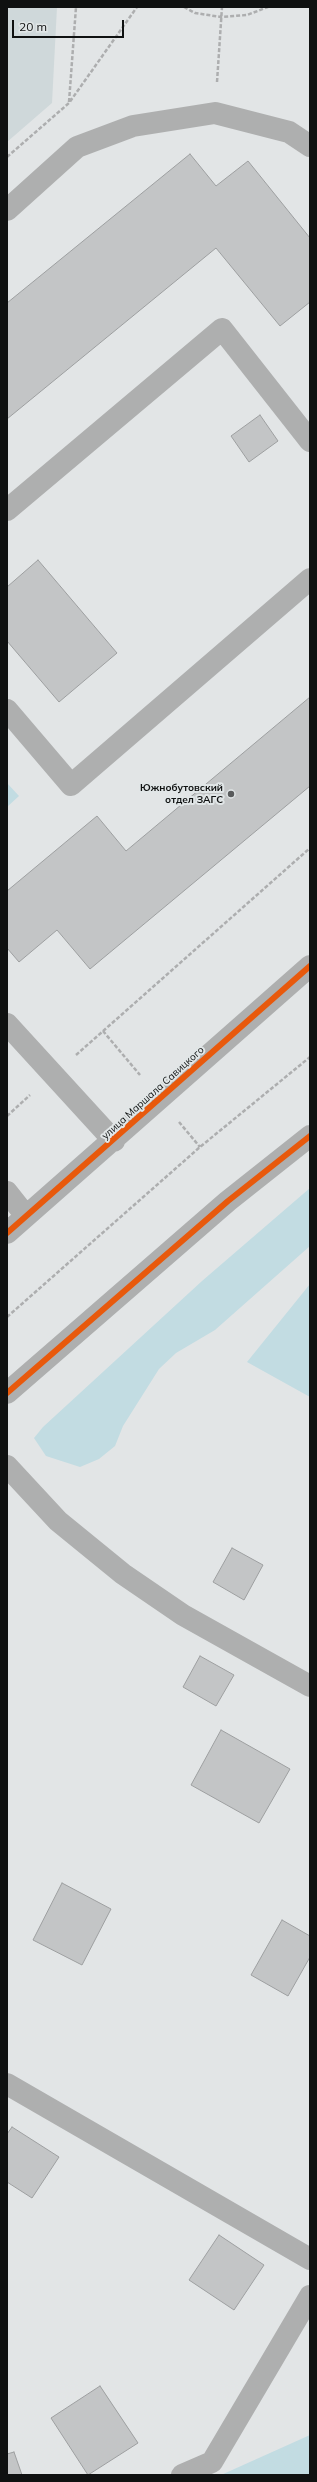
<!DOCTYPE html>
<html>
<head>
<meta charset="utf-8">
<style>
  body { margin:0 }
  #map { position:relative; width:317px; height:2482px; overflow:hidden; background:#e2e5e6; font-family:Mulish,sans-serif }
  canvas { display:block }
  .frame { position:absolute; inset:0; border:8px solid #0f1111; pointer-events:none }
  .scale { position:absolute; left:12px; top:20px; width:112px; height:18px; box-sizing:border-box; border:2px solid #0f1111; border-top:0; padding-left:5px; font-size:12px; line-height:14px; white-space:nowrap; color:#0f1111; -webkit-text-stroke:3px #e1e6e7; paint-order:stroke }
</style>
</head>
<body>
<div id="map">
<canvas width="317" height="2482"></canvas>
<div class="frame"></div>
<div class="scale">20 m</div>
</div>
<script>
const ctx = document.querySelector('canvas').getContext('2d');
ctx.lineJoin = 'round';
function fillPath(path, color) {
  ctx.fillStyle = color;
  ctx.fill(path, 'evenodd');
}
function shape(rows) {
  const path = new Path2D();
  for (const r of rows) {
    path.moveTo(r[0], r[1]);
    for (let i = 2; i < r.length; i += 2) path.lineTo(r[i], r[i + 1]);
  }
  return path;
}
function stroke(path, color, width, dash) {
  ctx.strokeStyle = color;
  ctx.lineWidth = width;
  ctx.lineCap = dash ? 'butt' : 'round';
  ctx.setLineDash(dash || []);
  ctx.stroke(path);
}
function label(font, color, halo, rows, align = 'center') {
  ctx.font = font + ' Mulish,sans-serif';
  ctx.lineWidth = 4;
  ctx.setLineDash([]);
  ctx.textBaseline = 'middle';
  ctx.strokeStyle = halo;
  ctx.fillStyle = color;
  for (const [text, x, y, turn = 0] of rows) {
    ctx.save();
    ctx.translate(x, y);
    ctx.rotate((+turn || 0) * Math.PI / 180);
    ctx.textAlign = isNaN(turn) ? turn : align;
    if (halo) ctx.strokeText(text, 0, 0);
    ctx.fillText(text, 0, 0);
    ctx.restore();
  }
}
fillPath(shape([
  [7,7,57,7,52,103,7,142]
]), '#cfd8da');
fillPath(shape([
  [7,783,19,796,7,807],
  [310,1188,310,1246,215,1330,176,1353,159,1369,123,1426,115,1446,99,1459,80,1467,46,1456,34,1438,43,1427,202,1281],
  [310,1284,310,1397,247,1362],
  [310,2435,310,2475,221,2475]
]), '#c2dce2');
const building = shape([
  [190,154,216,186,248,161,310,238,310,302,280,326,216,248,7,419,7,303,190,154],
  [260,415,278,441,249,462,231,436,260,415],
  [38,560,117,653,59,702,7,641,7,587,38,560],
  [310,697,310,786,90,969,57,930,19,962,7,948,7,891,97,816,126,851,310,697],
  [232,1548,263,1565,244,1600,213,1582,232,1548],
  [200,1656,234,1675,216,1706,183,1687,200,1656],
  [221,1730,290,1769,259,1823,191,1785,221,1730],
  [62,1883,111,1909,82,1965,33,1940,62,1883],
  [282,1920,310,1936,310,1957,288,1996,251,1975,282,1920],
  [12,2127,59,2157,32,2198,7,2182,7,2134,12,2127],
  [219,2235,264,2265,234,2310,189,2280,219,2235],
  [100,2386,138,2443,88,2475,51,2418,100,2386],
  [14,2452,22,2475,7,2475,7,2454,14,2452]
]);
fillPath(building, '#c3c5c6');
stroke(building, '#9d9fa0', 1);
stroke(shape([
  [184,7,195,13,221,17,247,15,268,7],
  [217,82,222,7],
  [69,102,76,7],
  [7,157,69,103,137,7],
  [103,1031,140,1075],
  [76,1055,310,848],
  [7,1116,30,1095],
  [179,1122,200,1147],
  [7,1317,200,1147,310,1057]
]), '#adaeaf', 2.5, [4, 2]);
stroke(shape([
  [7,210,77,147,133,126,215,113,289,132,310,146],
  [7,510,222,329,310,441],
  [7,710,71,785,310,579],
  [7,1024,114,1141],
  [7,1192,26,1216],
  [7,1233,310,966],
  [7,1393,228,1201,310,1136],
  [7,1466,58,1521,123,1574,183,1615,310,1686],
  [7,2084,310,2259],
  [182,2475,212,2462,310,2296]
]), '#aeafaf', 22);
stroke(shape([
  [7,1233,310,966],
  [7,1393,228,1201,310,1136]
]), '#e8590c', 6);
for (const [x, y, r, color] of [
  [231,794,4,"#595b5c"]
]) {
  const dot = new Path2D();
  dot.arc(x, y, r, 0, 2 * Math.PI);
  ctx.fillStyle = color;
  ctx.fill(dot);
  stroke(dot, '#e1e6e7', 1.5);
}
label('bold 10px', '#0f1111', '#e1e6e7', [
  ["Южнобутовский",223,788],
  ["отдел ЗАГС",223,800]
], 'right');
label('10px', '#0f1111', '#e1e6e7', [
  ["улица Маршала Савицкого",153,1093,-42]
]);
</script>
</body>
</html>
